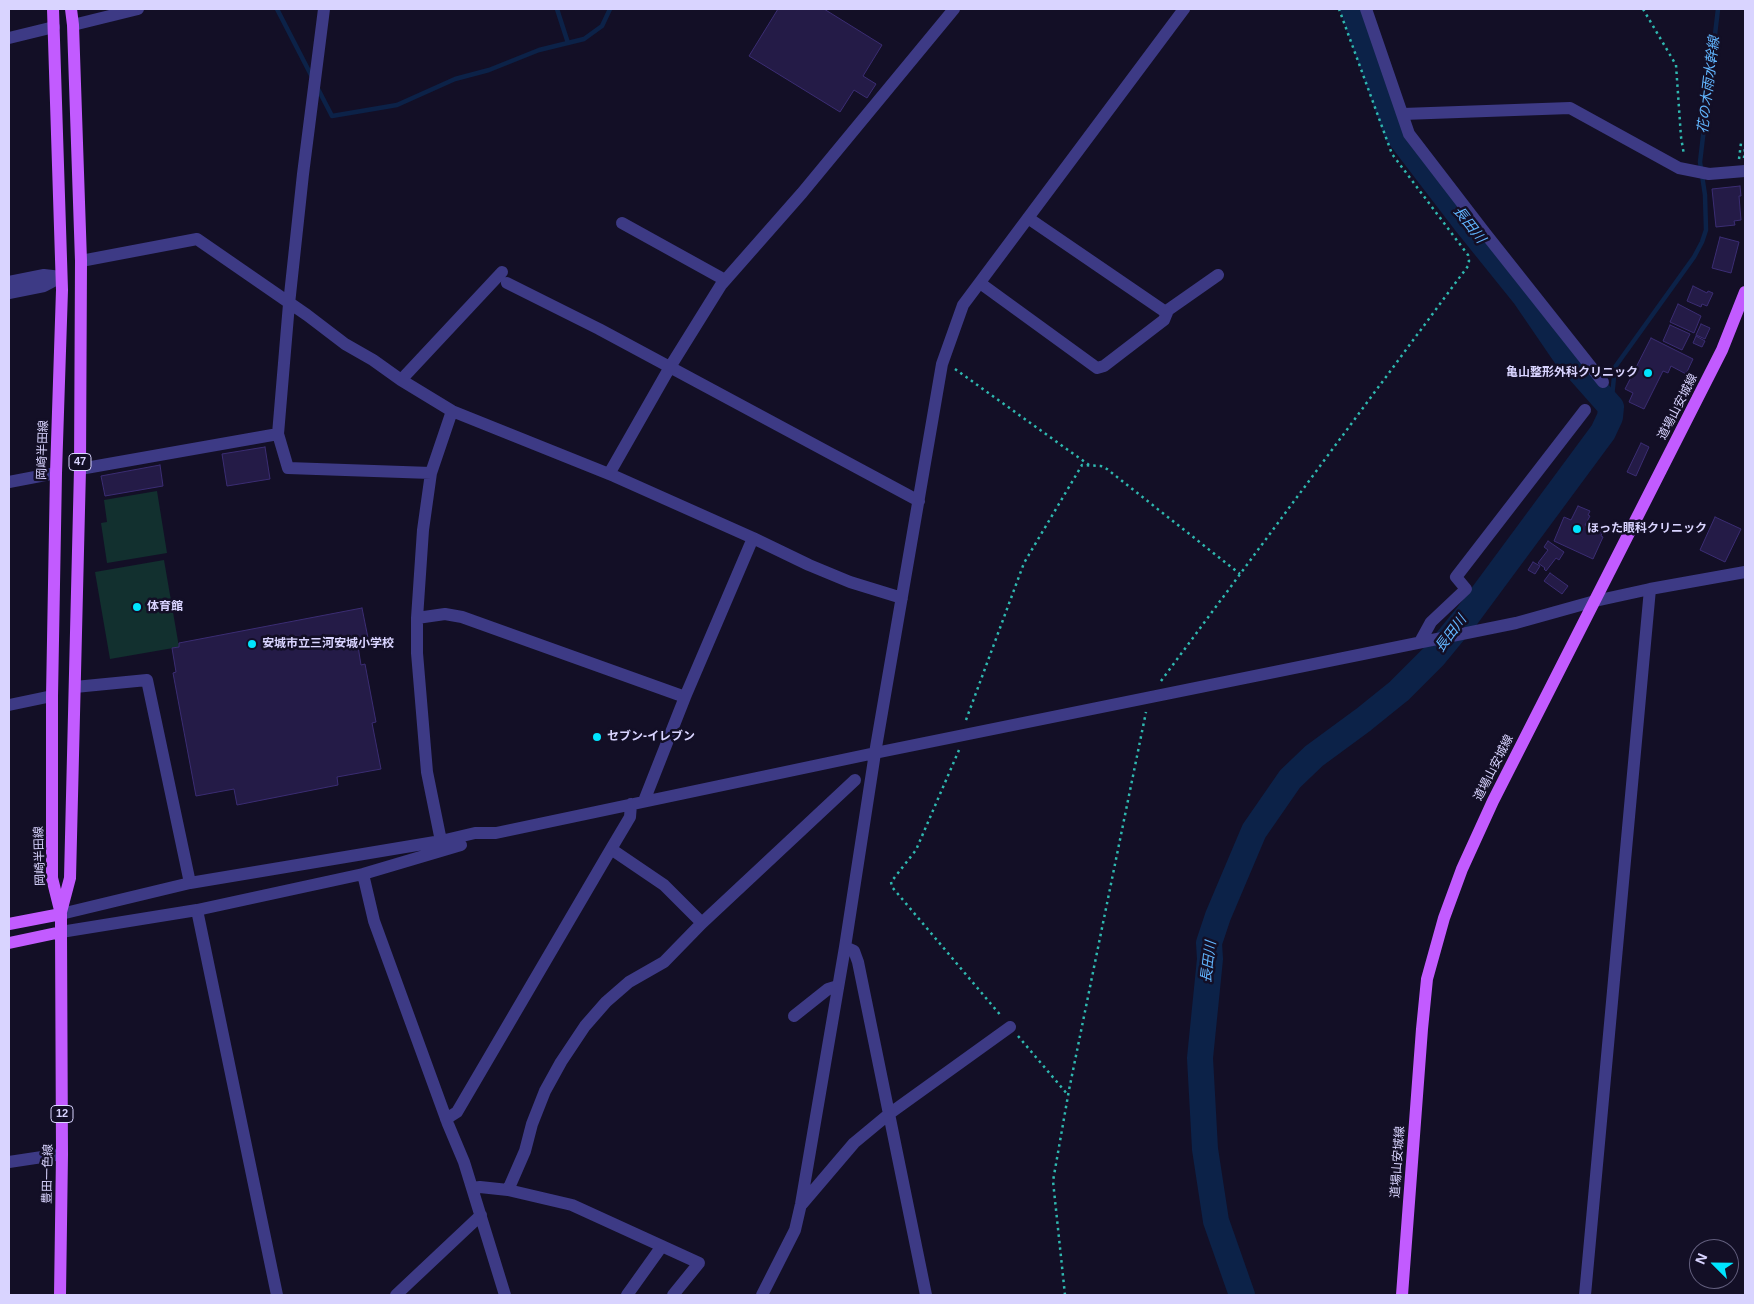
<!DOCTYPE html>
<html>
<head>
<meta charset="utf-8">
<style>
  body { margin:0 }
  #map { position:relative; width:1754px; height:1304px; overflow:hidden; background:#130f26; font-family:Arial,sans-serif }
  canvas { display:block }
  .frame { position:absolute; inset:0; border:10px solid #d9d4ff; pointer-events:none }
  .north { position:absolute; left:1689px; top:1239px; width:50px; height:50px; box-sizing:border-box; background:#130f26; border:1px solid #625e7d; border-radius:50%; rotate:293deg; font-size:14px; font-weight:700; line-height:20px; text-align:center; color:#d9d4ff }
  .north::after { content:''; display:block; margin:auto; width:18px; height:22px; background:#00e5ff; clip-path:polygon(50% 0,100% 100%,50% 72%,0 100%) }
</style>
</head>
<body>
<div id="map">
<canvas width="1754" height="1304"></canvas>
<div class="frame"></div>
<div class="north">N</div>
</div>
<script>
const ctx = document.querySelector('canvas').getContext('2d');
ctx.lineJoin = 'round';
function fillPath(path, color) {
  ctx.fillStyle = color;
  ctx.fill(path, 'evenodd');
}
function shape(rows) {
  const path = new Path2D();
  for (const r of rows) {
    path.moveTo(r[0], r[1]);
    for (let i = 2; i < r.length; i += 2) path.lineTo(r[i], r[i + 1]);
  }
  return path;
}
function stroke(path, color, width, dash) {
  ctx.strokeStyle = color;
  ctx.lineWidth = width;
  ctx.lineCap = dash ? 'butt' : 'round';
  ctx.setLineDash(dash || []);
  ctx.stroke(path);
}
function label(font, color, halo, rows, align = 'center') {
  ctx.font = font + ' Arial,"Noto Sans JP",sans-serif';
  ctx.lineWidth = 5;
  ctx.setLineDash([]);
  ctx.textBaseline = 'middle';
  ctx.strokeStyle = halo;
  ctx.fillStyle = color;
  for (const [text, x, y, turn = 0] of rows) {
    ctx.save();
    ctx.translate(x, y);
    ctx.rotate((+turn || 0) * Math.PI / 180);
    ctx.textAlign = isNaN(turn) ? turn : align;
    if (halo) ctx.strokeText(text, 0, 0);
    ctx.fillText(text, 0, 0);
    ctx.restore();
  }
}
fillPath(shape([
  [157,491,167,553,107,563,101,523,107,522,104,500],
  [164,560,179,647,110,659,95,572]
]), '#12302f');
stroke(shape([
  [277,9,311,75],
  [557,9,568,43],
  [317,87,332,116,397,105,455,79,489,70,539,50,584,39,602,26,610,9],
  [1611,407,1615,367,1694,257,1702,242,1706,230,1705,195,1700,162,1718,9]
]), '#0c2248', 4.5);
stroke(shape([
  [1242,1295,1216,1221,1205,1149,1200,1058,1210,959,1209,943,1218,916,1254,831,1290,779,1314,756,1363,720,1399,691,1434,656,1467,616,1603,432,1610,417,1611,407,1565,355,1524,295,1466,223,1397,133,1353,9]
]), '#0c2248', 26);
const building = shape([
  [778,9,824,9,882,45,863,76,876,84,867,98,854,90,840,112,749,56,778,9],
  [1740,186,1741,196,1739,196,1741,220,1734,221,1735,225,1716,227,1712,189,1740,186],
  [1720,237,1739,242,1731,273,1712,268,1720,237],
  [1693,286,1707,293,1708,291,1713,293,1707,306,1702,304,1701,307,1687,301,1693,286],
  [1678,304,1701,316,1694,333,1670,322,1678,304],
  [1701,324,1710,328,1705,339,1696,335,1701,324],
  [1670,325,1690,334,1682,350,1663,341,1670,325],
  [1696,336,1705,341,1702,347,1693,343,1696,336],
  [1651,338,1693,359,1686,374,1671,366,1668,373,1663,371,1644,409,1629,402,1633,393,1625,389,1651,338],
  [1641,443,1649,447,1636,476,1627,472,1641,443],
  [265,447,270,479,227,486,222,454,265,447],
  [160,465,163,486,105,496,101,476,160,465],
  [1578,506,1590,511,1588,515,1590,516,1585,525,1602,533,1601,536,1603,537,1593,559,1554,541,1564,517,1571,520,1578,506],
  [1715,517,1741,529,1725,562,1700,550,1715,517],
  [1548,541,1564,552,1559,560,1556,558,1546,571,1544,569,1545,568,1538,563,1548,550,1544,547,1548,541],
  [1533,562,1540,566,1535,574,1528,570,1533,562],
  [1550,573,1568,586,1562,594,1544,581,1550,573],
  [362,608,368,638,357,640,361,665,365,664,376,722,372,723,381,769,337,777,338,785,237,805,234,789,196,796,173,673,176,672,172,648,179,647,179,643,362,608]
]);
fillPath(building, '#241b47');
stroke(building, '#3b2d73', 1);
stroke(shape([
  [1643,9,1676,65,1681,137,1684,155],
  [1744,158,1745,147],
  [1739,159,1741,143,1745,142],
  [955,369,1089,465],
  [1161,681,1468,266,1469,261,1468,255,1392,154,1339,9],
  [966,720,1024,563,1082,465,1101,466,1107,469,1240,574],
  [959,750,916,850,891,882,892,887,1002,1017],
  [1018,1036,1068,1095],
  [1065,1295,1053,1181,1069,1090,1146,712]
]), '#2fb8b0', 2.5, [2.5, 4]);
stroke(shape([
  [1366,9,1409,134,1485,233,1603,382],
  [73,25,138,9],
  [9,38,54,27],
  [1403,114,1570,108,1679,168,1709,174,1745,171],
  [1028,218,1167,313],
  [622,223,725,280],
  [81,261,197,239,307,315,345,344,373,360,401,380,452,411,614,476,753,538,809,565,850,582,902,598],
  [9,282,44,275,61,277],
  [507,283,599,329,919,501],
  [980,283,1097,368,1104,366,1164,320,1168,310,1218,275],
  [9,293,44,286,61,277],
  [401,380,502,272],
  [278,434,288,468,431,473,452,411],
  [80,469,278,434,289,304,303,174,324,9],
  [431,473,423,530,417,618,417,653,427,772,441,841],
  [609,474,670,367,721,285,802,193,954,9],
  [9,482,56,473],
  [417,618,445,614,462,617,685,697],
  [1420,642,1431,622,1466,589,1456,577,1585,410],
  [75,687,147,680,190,883],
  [9,705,52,696],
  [644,801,685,697,753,538],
  [611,849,664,885,702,923],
  [363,874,374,921,448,1124,464,1162,505,1295],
  [197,910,277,1295],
  [61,914,190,883,441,841,475,833,496,833,875,753,1516,623,1595,601,1650,589,1745,572],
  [61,932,197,910,363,874,461,845],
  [845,947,854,951,858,962,926,1295],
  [794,1016,828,989,838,986],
  [446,1119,457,1112,611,849,630,817,631,804],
  [9,1162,62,1154],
  [472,1188,480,1187,508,1190,572,1205,699,1263,673,1295],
  [508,1190,525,1151,532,1124,545,1091,561,1062,585,1026,606,1002,629,982,664,962,702,923,855,780],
  [802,1204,854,1143,889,1114,1010,1027],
  [396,1295,481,1215],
  [627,1295,662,1246],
  [762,1295,795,1230,801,1204,845,947,875,753,942,364,963,305,1184,9],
  [1585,1295,1650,589]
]), '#3d3a85', 12);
stroke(shape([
  [53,9,62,290,56,473,52,696,52,878,61,914,61,932,62,1154,60,1295],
  [61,912,70,878,80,469,81,261,73,25,71,9],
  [9,924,61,914],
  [9,943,61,932],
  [1402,1295,1422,1029,1427,979,1444,918,1462,869,1493,801,1722,350,1745,292]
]), '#c25bff', 12);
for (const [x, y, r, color] of [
  [1648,373,5,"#00e5ff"],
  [1577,529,5,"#00e5ff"],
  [137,607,5,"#00e5ff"],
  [252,644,5,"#00e5ff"],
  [597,737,5,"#00e5ff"]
]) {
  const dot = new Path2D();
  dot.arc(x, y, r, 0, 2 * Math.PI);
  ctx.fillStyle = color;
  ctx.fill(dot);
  stroke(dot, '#130f26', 2);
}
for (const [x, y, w] of [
  [80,462,22],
  [62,1114,22]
]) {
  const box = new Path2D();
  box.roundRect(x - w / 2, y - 8.5, w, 17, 4);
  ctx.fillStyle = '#130f26';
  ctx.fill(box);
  stroke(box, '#d9d4ff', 1);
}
label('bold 11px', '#d9d4ff', null, [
  ["47",80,462],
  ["12",62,1114]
]);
label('bold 12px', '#d9d4ff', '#130f26', [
  ["亀山整形外科クリニック",1638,373,"right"],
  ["ほった眼科クリニック",1587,529],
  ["体育館",147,607],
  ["安城市立三河安城小学校",262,644],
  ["セブン-イレブン",607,737]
], 'left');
label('12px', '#d9d4ff', '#130f26', [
  ["道場山安城線",1678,407,-63],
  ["岡崎半田線",43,450,-88],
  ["道場山安城線",1494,768,-63],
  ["岡崎半田線",40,856,-92],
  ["道場山安城線",1398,1162,-86],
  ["豊田一色線",48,1174,-89]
]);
label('italic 14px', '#62b6ff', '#130f26', [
  ["花の木雨水幹線",1709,85,-83],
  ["長田川",1469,225,52],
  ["長田川",1451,634,-53],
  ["長田川",1209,962,-83]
]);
</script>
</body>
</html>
